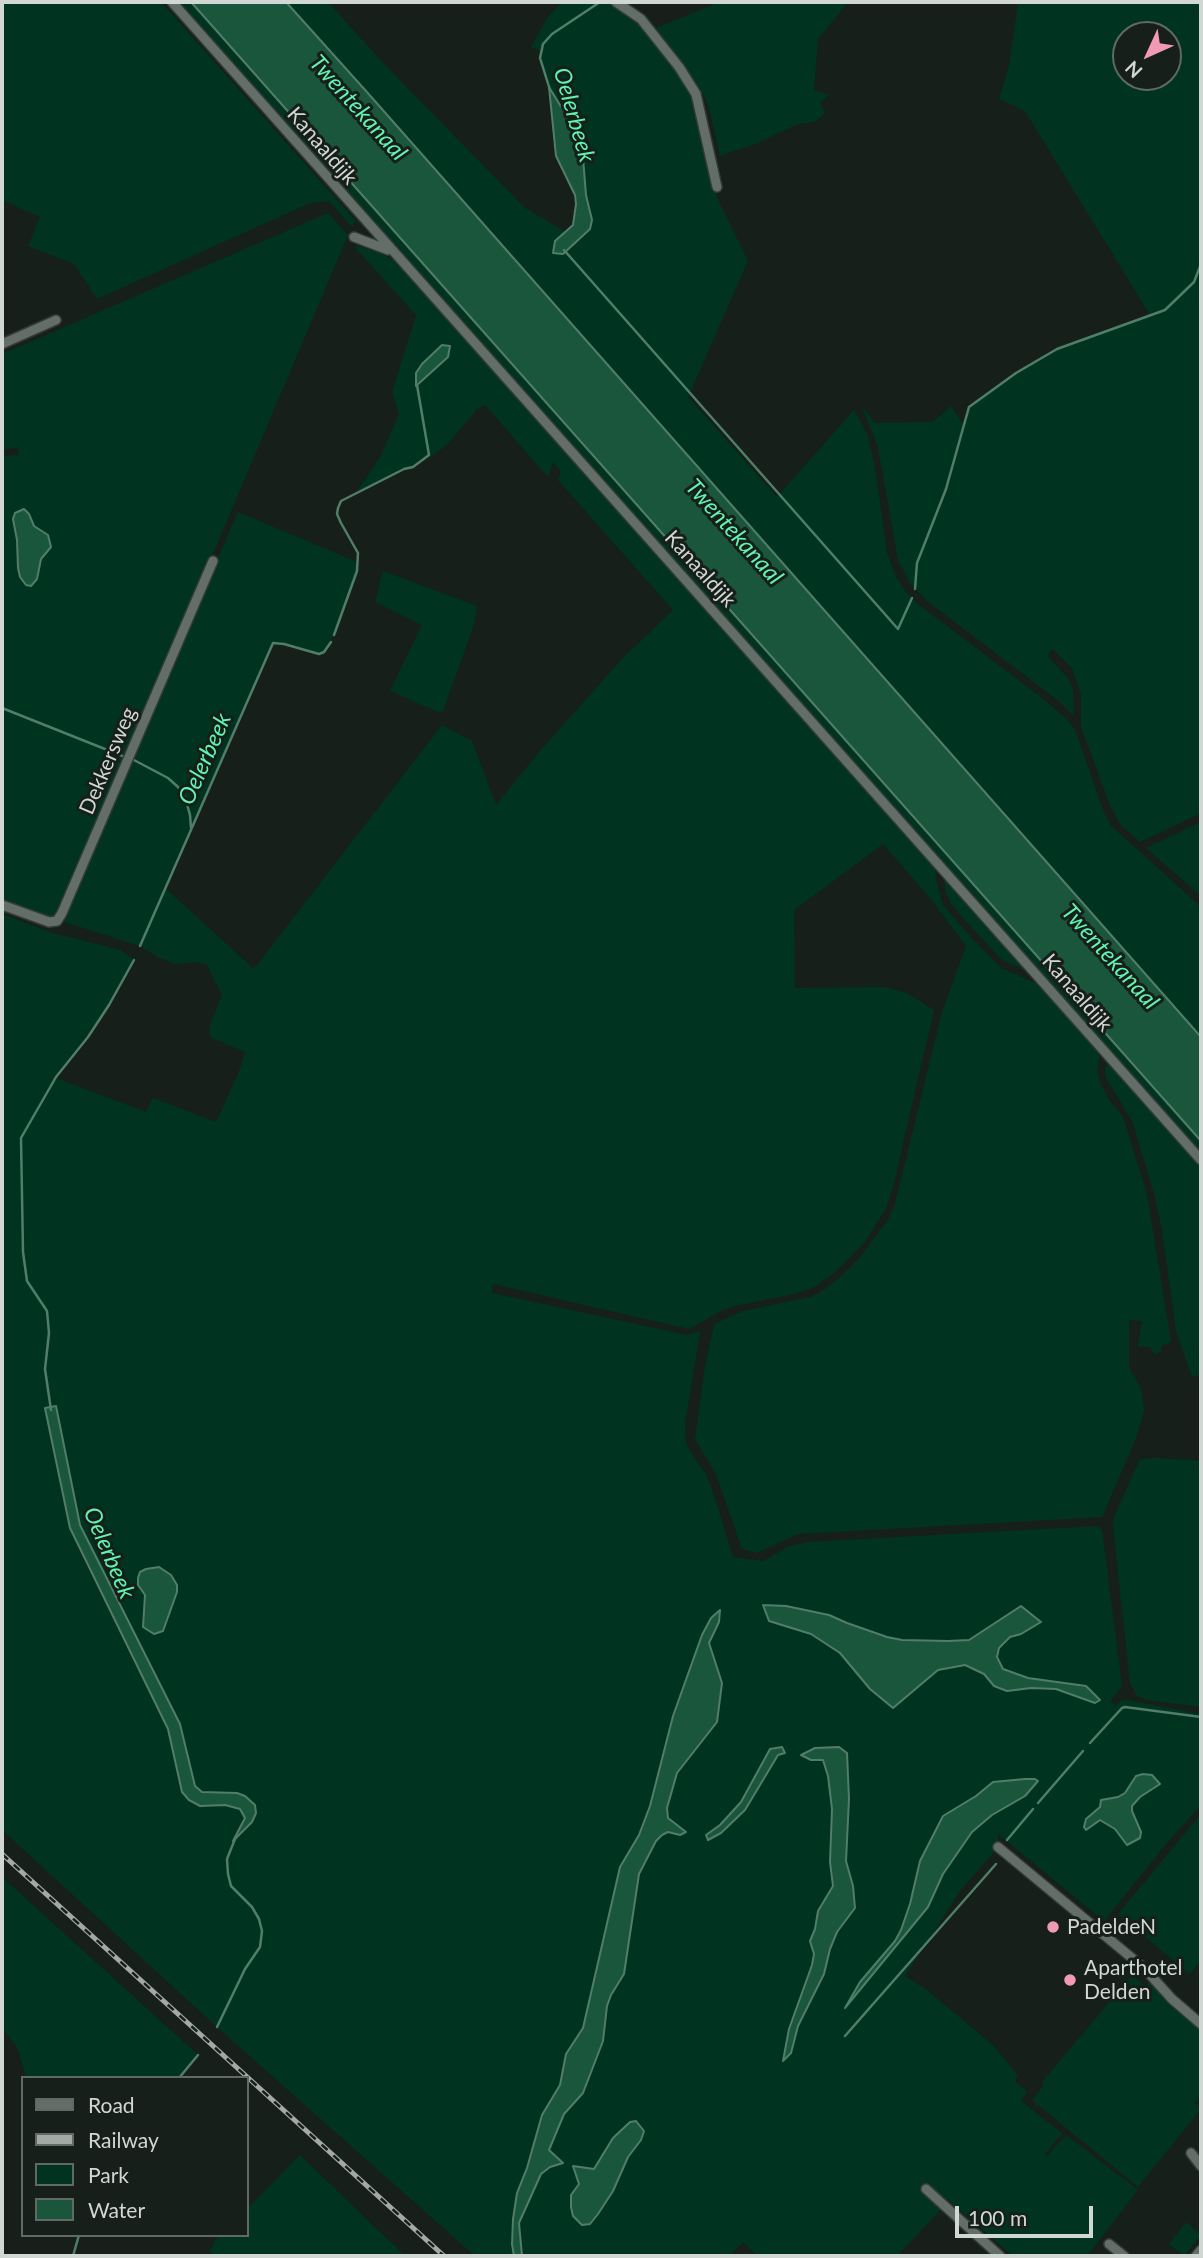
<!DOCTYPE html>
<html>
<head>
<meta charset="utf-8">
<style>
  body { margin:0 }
  #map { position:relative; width:1203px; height:2258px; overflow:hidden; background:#161f1a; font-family:Lato,sans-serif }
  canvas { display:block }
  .frame { position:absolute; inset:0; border:4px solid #d1d7d3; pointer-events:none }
  .legend { position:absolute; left:21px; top:2076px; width:228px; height:161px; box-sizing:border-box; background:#161f1a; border:2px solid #616964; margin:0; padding:9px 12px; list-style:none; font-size:21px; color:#d1d7d3 }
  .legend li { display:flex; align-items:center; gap:14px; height:35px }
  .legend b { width:35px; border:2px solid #616964 }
  .north { position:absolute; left:1112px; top:21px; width:70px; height:70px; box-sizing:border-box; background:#161f1a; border:2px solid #616964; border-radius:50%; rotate:225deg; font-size:19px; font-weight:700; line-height:28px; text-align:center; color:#d1d7d3 }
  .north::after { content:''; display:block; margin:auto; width:24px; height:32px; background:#f09ab6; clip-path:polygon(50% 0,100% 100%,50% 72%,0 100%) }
  .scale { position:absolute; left:955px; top:2206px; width:138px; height:32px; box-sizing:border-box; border:4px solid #d1d7d3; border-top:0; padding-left:9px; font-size:21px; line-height:24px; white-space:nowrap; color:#d1d7d3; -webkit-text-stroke:5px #161f1a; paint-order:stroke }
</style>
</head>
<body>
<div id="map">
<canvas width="1203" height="2258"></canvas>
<div class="frame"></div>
<ul class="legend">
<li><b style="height:9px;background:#636e68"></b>Road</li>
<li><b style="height:9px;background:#a3aaa6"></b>Railway</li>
<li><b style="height:19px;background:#013420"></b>Park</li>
<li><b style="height:19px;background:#1a563c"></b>Water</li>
</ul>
<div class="north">N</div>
<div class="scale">100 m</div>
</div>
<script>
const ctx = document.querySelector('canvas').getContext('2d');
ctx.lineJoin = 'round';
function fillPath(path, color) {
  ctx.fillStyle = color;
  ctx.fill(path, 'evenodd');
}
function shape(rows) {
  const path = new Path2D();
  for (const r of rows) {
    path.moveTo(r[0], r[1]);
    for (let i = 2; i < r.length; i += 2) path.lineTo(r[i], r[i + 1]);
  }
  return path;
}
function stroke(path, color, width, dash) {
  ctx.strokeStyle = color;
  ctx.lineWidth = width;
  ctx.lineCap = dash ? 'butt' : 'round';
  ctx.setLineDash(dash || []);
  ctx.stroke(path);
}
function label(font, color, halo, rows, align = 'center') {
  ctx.font = font + ' Lato,sans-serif';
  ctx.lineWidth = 6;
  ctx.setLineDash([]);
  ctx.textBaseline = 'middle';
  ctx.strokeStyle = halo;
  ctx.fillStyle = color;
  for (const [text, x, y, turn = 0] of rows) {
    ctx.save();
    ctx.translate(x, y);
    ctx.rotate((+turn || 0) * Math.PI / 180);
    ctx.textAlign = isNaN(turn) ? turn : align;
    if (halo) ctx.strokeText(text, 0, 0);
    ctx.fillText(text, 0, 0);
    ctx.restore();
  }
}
fillPath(shape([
  [2,2,161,2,355,220,352,227,329,201,310,203,97,299,74,264,28,246,40,217,2,200],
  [176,2,191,2,1201,1141,1201,1155,436,291,363,210,353,202],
  [286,2,328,2,384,64,525,208,566,232,555,241,553,253,562,254,590,229,591,211,584,184,583,158,574,128,549,87,542,68,540,51,531,47,549,15,563,2,608,2,636,20,645,29,691,89,698,108,717,198,748,261,688,397,777,497,854,410,867,434,875,467,887,553,896,577,906,592,918,604,1038,695,1068,720,1076,732,1103,810,1111,826,1201,907,1201,1037],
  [720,2,848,2,818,39,814,90,829,95,820,103,825,112,821,117,814,122,798,124,755,144,720,156,709,108,704,96,656,28],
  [1018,2,1201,2,1201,813,1140,842,1120,824,1110,806,1081,727,1081,694,1072,668,1053,649,1047,656,1068,678,1073,689,1074,716,1060,702,927,601,910,583,898,560,878,447,861,405,875,423,933,422,951,406,963,424,969,407,1016,373,1057,349,1077,340,1150,315,1025,111,999,99,1009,66],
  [1126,35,1168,35,1168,77,1126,77],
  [328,213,348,235,62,910,53,920,2,903,2,456,19,455,18,447,2,450,2,354],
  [24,509,34,526,48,535,51,547,41,559,40,570,18,552,15,536,15,513],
  [353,245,378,252,398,263,538,422,570,454,935,864,936,880,943,905,974,941,1001,968,1043,986,1100,1052,1097,1071,1100,1083,1110,1101,1123,1117,1147,1194,1171,1342,1161,1346,1161,1352,1154,1354,1150,1347,1140,1347,1138,1345,1142,1321,1129,1320,1129,1367,1141,1389,1144,1410,1137,1436,1102,1517,798,1534,757,1553,742,1549,716,1474,695,1439,705,1366,714,1324,743,1311,810,1297,821,1292,844,1274,861,1256,887,1221,894,1207,942,1012,966,946,930,898,883,844,794,910,795,988,885,987,907,993,934,1010,893,1187,886,1208,865,1242,833,1274,815,1287,794,1294,734,1306,721,1311,689,1329,493,1284,492,1293,687,1335,700,1331,685,1424,686,1443,695,1459,706,1474,712,1489,733,1557,763,1561,790,1546,808,1542,1099,1526,1102,1530,1122,1686,1110,1702,1116,1705,1121,1701,1128,1700,1201,1714,1201,1805,1166,1844,1104,1921,998,1834,998,1847,960,1891,905,1976,927,1990,994,2046,1018,2076,1015,2081,1027,2092,1021,2101,1062,2133,1046,2153,1045,2158,1066,2135,1138,2190,1087,2256,1013,2256,947,2199,941,2203,944,2206,897,2256,758,2256,743,2242,729,2256,475,2256,217,2027,2,1830,2,914,53,933,121,950,134,960,109,1005,56,1078,146,1112,153,1098,216,1122,238,1074,245,1052,210,1037,210,1024,222,995,207,965,197,962,175,964,158,957,140,946,64,922,139,739,238,512,357,562,357,571,334,635,324,652,313,654,284,644,272,643,166,889,254,969,442,725,472,741,496,805,539,752,620,661,673,610,558,480,561,471,553,462,548,477,485,405,477,409,448,444,436,453,413,467,404,469,357,492,381,455,399,414,392,392,416,315],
  [56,1407,80,1525,180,1724,195,1786,200,1791,209,1792,256,1813,246,1829,234,1839,245,1818,240,1809,225,1805,209,1806,193,1804,182,1792,168,1729,78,1548,63,1500,45,1408],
  [138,1585,177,1592,163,1631,142,1618,145,1608,145,1595],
  [383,571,477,606,475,622,443,711,438,712,390,691,422,625,375,602],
  [1201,822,1201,896,1146,848],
  [943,872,1033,974,1002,960,964,919,951,904,946,893],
  [1108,1064,1112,1064,1201,1166,1201,1374,1192,1377,1176,1331,1162,1230,1155,1197,1132,1121,1105,1076,1105,1068],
  [1157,1458,1201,1461,1201,1707,1147,1700,1137,1696,1130,1683,1113,1527,1114,1517,1140,1459],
  [1201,1814,1201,1960,1190,1974,1118,1914],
  [2,1877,198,2055,179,2078,26,2078,18,2049,2,2027],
  [1132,1975,1145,1986,1150,1982,1172,2007,1201,2031,1201,2096,1194,2104,1197,2104,1200,2110,1138,2187,1038,2105,1036,2106,1033,2100,1044,2084,1042,2082],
  [300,2155,405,2256,213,2256,210,2251,214,2242,220,2235,247,2235,247,2209],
  [1186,2222,1201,2235,1184,2256,1169,2244]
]), '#013420');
const water = shape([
  [191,2,286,2,366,91,1201,1037,1201,1141,191,2],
  [549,87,574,128,580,142,583,158,586,195,592,220,590,229,563,254,553,253,555,241,573,225,576,204,575,195,556,156,549,87],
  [442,345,450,346,448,357,416,386,416,373,422,364,442,345],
  [24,509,29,514,34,526,48,535,51,547,41,559,37,579,31,586,26,585,20,577,18,568,17,540,13,519,15,513,24,509],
  [56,1406,80,1525,180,1724,195,1786,202,1792,237,1793,245,1796,255,1805,256,1813,252,1822,233,1841,245,1818,240,1809,225,1805,200,1806,189,1800,182,1792,168,1729,70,1528,45,1408,56,1406],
  [159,1567,171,1575,177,1585,177,1592,163,1631,154,1634,143,1627,145,1595,138,1585,138,1578,140,1572,146,1569,159,1567],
  [763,1605,786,1606,829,1615,847,1623,887,1637,902,1640,948,1641,969,1640,1021,1606,1041,1622,1021,1634,1010,1637,999,1648,997,1657,1003,1669,1028,1678,1086,1686,1100,1700,1095,1703,1056,1689,1031,1688,1007,1691,994,1686,984,1674,965,1665,938,1670,893,1708,870,1689,840,1653,811,1634,769,1621,763,1605],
  [720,1610,719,1622,709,1643,722,1683,717,1722,677,1773,667,1808,668,1818,686,1832,680,1835,668,1832,662,1835,656,1841,639,1874,624,1974,611,1995,607,2006,603,2041,583,2093,564,2114,549,2150,563,2163,550,2167,541,2174,519,2223,522,2256,514,2256,512,2244,513,2219,517,2193,527,2168,542,2115,560,2085,566,2054,583,2028,620,1867,639,1835,650,1806,673,1716,702,1635,711,1618,720,1610],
  [782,1747,785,1753,778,1755,745,1810,721,1833,708,1840,706,1835,720,1825,741,1802,770,1749,782,1747],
  [839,1747,847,1753,849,1799,846,1861,853,1886,855,1908,837,1932,830,1949,824,1974,798,2026,791,2053,783,2061,789,2029,812,1965,814,1954,810,1941,815,1929,818,1911,833,1886,830,1862,832,1809,828,1776,823,1760,811,1760,801,1755,815,1748,839,1747],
  [1143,1774,1152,1775,1160,1784,1140,1797,1132,1806,1132,1811,1141,1832,1140,1838,1127,1845,1115,1829,1100,1820,1086,1830,1084,1827,1086,1819,1100,1807,1101,1800,1118,1797,1125,1793,1136,1776,1143,1774],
  [1025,1779,1035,1779,1038,1781,1025,1796,992,1815,972,1832,943,1874,928,1907,845,2008,860,1982,895,1941,901,1930,910,1904,920,1861,943,1816,976,1796,993,1782,1025,1779],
  [636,2121,644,2131,641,2140,628,2157,613,2191,598,2214,590,2224,582,2225,573,2216,571,2207,571,2195,579,2184,573,2166,594,2169,613,2138,630,2122,636,2121]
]);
fillPath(water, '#1a563c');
stroke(water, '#517d69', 2);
stroke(shape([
  [550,90,540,58,543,44,552,34,600,2],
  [564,250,898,629,912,598],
  [915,589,917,563,946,489,969,407,1016,373,1057,349,1165,310,1194,282,1201,264],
  [334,635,357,571,358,553,341,523,337,514,338,508,341,501,404,469,413,467,429,455,417,385],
  [2,708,125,757],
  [132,759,168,778,178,787,185,797,190,815,191,828],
  [140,946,273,643,284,644,319,654,324,652,331,642],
  [51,1410,45,1369,49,1333,47,1311,27,1281,23,1252,21,1138,56,1077,88,1037,109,1005,134,960],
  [1090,1743,1122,1708,1125,1707,1201,1717],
  [1038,1803,1083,1751],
  [1007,1840,1033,1809],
  [217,2027,245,1969,260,1947,262,1931,259,1919,252,1907,231,1886,228,1874,227,1859,235,1839],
  [845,2036,996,1864],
  [179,2078,198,2055],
  [73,2256,79,2235]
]), '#517d69', 2.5);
const street = shape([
  [172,2,1201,1160],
  [616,2,641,19,679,67,696,94,717,187],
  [354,237,388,250],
  [2,344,56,320],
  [2,905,49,922,57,921,62,913,213,561],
  [998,1847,1144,1968,1172,1999,1201,2024],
  [1191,2153,1201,2166],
  [926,2189,1000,2256],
  [1109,2244,1124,2256],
  [1196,2256,1201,2250]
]);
stroke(street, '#343a36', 12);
stroke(street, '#636e68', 9);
const rail = shape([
  [2,1854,444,2256]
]);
stroke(rail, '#a3aaa6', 5);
stroke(rail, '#161f1a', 2.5, [8]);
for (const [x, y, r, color] of [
  [1053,1927,7,"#f09ab6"],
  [1070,1980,7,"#f09ab6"]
]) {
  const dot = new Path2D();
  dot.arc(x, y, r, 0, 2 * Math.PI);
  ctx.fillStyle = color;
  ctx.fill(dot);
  stroke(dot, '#161f1a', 2.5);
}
label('21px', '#d1d7d3', '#161f1a', [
  ["Kanaaldijk",322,146,49],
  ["Kanaaldijk",700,569,48],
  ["Dekkersweg",108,761,-67],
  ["Kanaaldijk",1077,993,49]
]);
label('21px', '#d1d7d3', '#161f1a', [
  ["PadeldeN",1067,1927],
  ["Aparthotel",1084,1968],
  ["Delden",1084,1992]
], 'left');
label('italic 23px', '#61f4b1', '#161f1a', [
  ["Twentekanaal",358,108,48],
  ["Oelerbeek",574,115,74],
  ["Twentekanaal",734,532,48],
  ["Oelerbeek",205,759,-66],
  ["Twentekanaal",1110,957,48],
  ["Oelerbeek",109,1553,67]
]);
</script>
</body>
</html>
